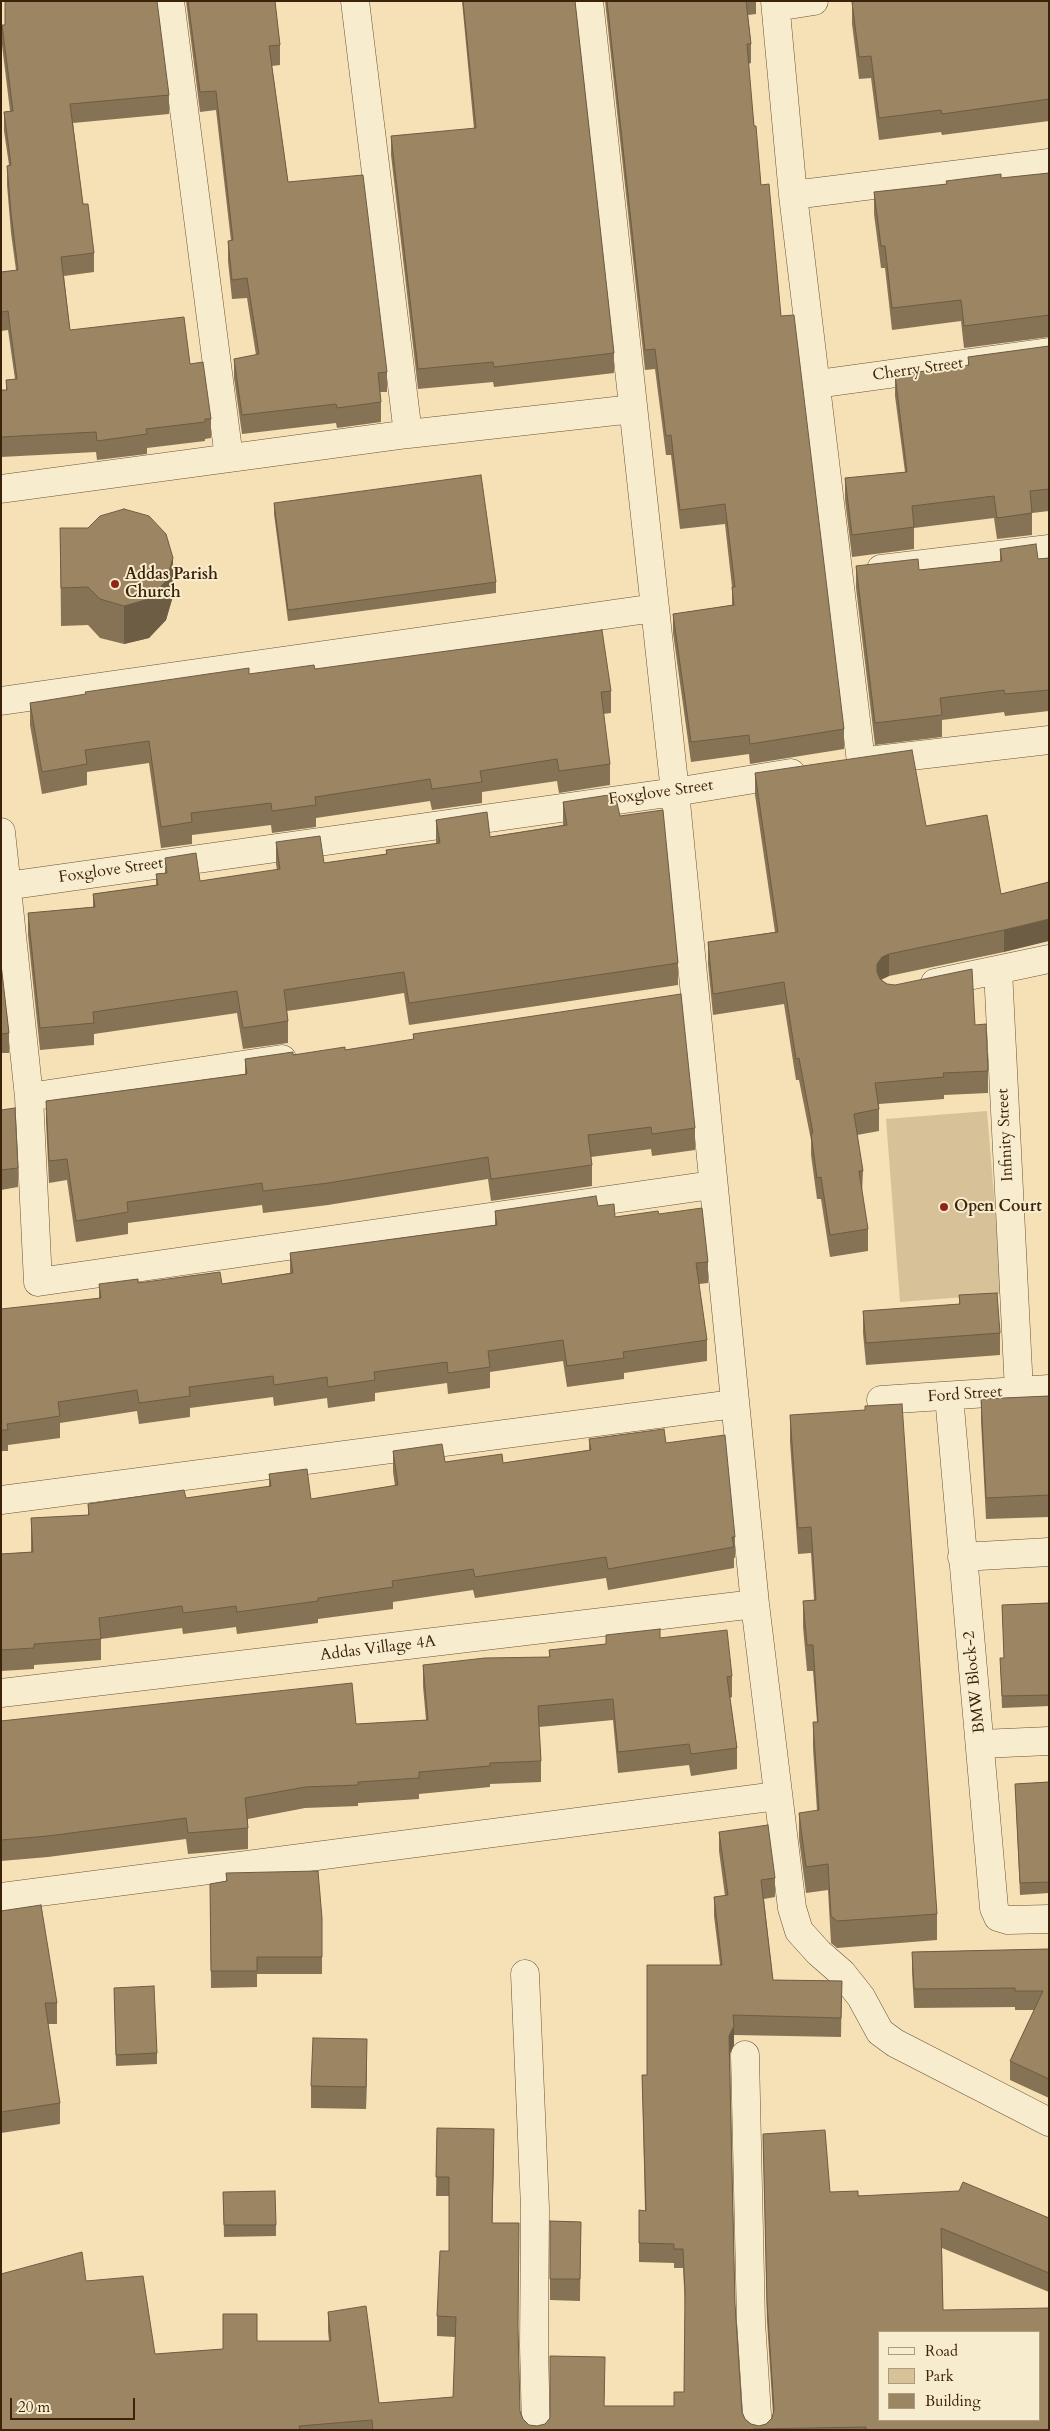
<!DOCTYPE html>
<html>
<head>
<meta charset="utf-8">
<style>
  body { margin:0 }
  #map { position:relative; width:1050px; height:2431px; overflow:hidden; background:#f5e1b5; font-family:Cardo,serif }
  canvas { display:block }
  .frame { position:absolute; inset:0; border:2px solid #3c2209; pointer-events:none }
  .legend { position:absolute; left:878px; top:2331px; width:162px; height:90px; box-sizing:border-box; background:#f8eccf; border:1px solid #ad9b80; margin:0; padding:6px 9px; list-style:none; font-size:15px; color:#3c2209 }
  .legend li { display:flex; align-items:center; gap:10px; height:25px }
  .legend b { width:25px; border:1px solid #ad9b80 }
  .scale { position:absolute; left:10px; top:2398px; width:125px; height:22px; box-sizing:border-box; border:2px solid #3c2209; border-top:0; padding-left:6px; font-size:15px; line-height:18px; white-space:nowrap; color:#3c2209; -webkit-text-stroke:4px #f8eccf; paint-order:stroke }
</style>
</head>
<body>
<div id="map">
<canvas width="1050" height="2431"></canvas>
<div class="frame"></div>
<ul class="legend">
<li><b style="height:6px;background:#f8eccf"></b>Road</li>
<li><b style="height:14px;background:#d6c198"></b>Park</li>
<li><b style="height:14px;background:#9c8562"></b>Building</li>
</ul>
<div class="scale">20 m</div>
</div>
<script>
const ctx = document.querySelector('canvas').getContext('2d');
ctx.lineJoin = 'round';
function fillPath(path, color) {
  ctx.fillStyle = color;
  ctx.fill(path, 'evenodd');
}
function shape(rows) {
  const path = new Path2D();
  for (const r of rows) {
    path.moveTo(r[0], r[1]);
    for (let i = 2; i < r.length; i += 2) path.lineTo(r[i], r[i + 1]);
  }
  return path;
}
function stroke(path, color, width, dash) {
  ctx.strokeStyle = color;
  ctx.lineWidth = width;
  ctx.lineCap = dash ? 'butt' : 'round';
  ctx.setLineDash(dash || []);
  ctx.stroke(path);
}
function label(font, color, halo, rows, align = 'center') {
  ctx.font = font + ' Cardo,serif';
  ctx.lineWidth = 4;
  ctx.setLineDash([]);
  ctx.textBaseline = 'middle';
  ctx.strokeStyle = halo;
  ctx.fillStyle = color;
  for (const [text, x, y, turn = 0] of rows) {
    ctx.save();
    ctx.translate(x, y);
    ctx.rotate((+turn || 0) * Math.PI / 180);
    ctx.textAlign = isNaN(turn) ? turn : align;
    if (halo) ctx.strokeText(text, 0, 0);
    ctx.fillText(text, 0, 0);
    ctx.restore();
  }
}
fillPath(shape([
  [987,1111,1002,1294,900,1302,886,1119]
]), '#d6c198');
const minor = shape([
  [170,1,229,458],
  [355,1,408,434],
  [589,1,675,792,755,1604,792,1908,799,1931,819,1953,842,1973,861,1997,880,2032,895,2043,1049,2122],
  [775,1,793,195,861,762],
  [776,7,814,1],
  [793,195,1049,163],
  [817,384,1049,352],
  [1,489,408,434,633,409],
  [881,569,1049,549],
  [1,701,655,608],
  [876,760,1049,740],
  [1,832,29,1097,38,1282,712,1185],
  [6,886,675,792,791,773],
  [998,970,1019,1391],
  [935,983,1049,959],
  [29,1097,282,1059],
  [949,1396,994,1908,998,1917,1008,1920,1049,1919],
  [881,1400,1049,1389],
  [1,1500,734,1404],
  [962,1557,1049,1552],
  [1,1693,755,1604],
  [981,1744,1049,1741],
  [1,1897,777,1796],
  [525,1974,535,2208,534,2346,536,2430],
  [745,2055,751,2322,758,2430]
]);
stroke(minor, '#6a5234', 29);
stroke(minor, '#f8eccf', 28);
fillPath(shape([
  [186,1,275,1,280,45,280,65,272,66,288,182,387,372,387,392,380,392,381,402,381,422,337,428,336,423,242,434,234,378,234,359,256,355,247,298,232,299,228,261,228,241,231,241,216,110,200,112],
  [462,1,575,1,614,353,614,373,494,387,493,382,418,389,391,155,391,136,474,129],
  [605,1,756,1,756,14,748,15,751,44,751,63,748,64,754,126,761,185,844,729,844,749,750,764,749,754,691,762,673,633,673,614,732,605,732,587,725,524,680,529,671,455,666,455,655,369,645,370],
  [1049,1,1049,121,942,135,941,132,879,140,871,78,859,79,852,24,852,2],
  [2,25,169,95,169,114,73,123,83,204,94,253,94,272,64,276,70,330,190,364,211,419,211,438,205,439,205,441,147,448,147,454,97,460,96,452,1,457,1,390,6,390,6,380,15,379,8,330,1,331,1,272,16,270,11,233,7,185,7,166,9,165,4,131,4,112,10,111,2,45],
  [1049,173,1049,337,964,348,961,321,892,330,885,268,881,268,874,214,874,192],
  [1049,346,1049,511,1032,513,1032,535,997,539,994,518,914,528,914,549,852,557,845,500,845,478,905,472,895,396,895,375,968,365,968,357],
  [274,503,496,582,496,593,288,621,274,514],
  [60,528,173,596,166,620,149,638,124,644,100,638,88,625,61,626],
  [1000,549,1038,559,1049,558,1049,711,1005,716,1004,712,942,720,942,737,875,745,856,588,856,566,919,570,1000,561],
  [315,669,611,691,611,713,603,714,610,764,610,785,559,793,557,781,482,792,482,803,432,810,430,801,316,818,316,827,272,833,271,825,192,835,192,844,161,848,149,763,87,772,87,785,42,794,30,725,30,703,249,674],
  [755,773,926,826,1001,894,1049,882,1004,952,889,976,881,980,887,984,975,1025,988,1071,988,1093,944,1095,944,1099,879,1104,879,1131,857,1135,863,1171,862,1193,868,1229,868,1251,830,1257,821,1199,817,1199,811,1155,811,1140,799,1080,796,1080,784,1004,713,1015,708,964,708,942,775,932,755,795],
  [563,802,620,816,678,963,678,985,409,1025,404,993,355,1001,287,1011,288,1021,288,1043,243,1049,237,1013,94,1034,94,1045,40,1050,28,935,28,913,93,907,93,894,156,885,156,874,165,873,165,858,200,881,277,870,276,864,276,842,324,863,386,854,386,850,436,844,436,820,490,837,563,825],
  [1,964,9,1033,9,1053,1,1053],
  [413,1034,695,1128,695,1150,652,1156,651,1149,591,1157,592,1165,592,1186,491,1201,488,1179,328,1205,263,1213,262,1205,128,1223,128,1234,76,1242,67,1180,49,1183,46,1122,46,1101,245,1074,245,1059,345,1050,413,1040],
  [1,1110,18,1168,18,1187,1,1190],
  [598,1206,615,1217,659,1214,708,1262,708,1283,699,1284,707,1340,707,1361,624,1373,624,1379,567,1387,563,1361,490,1372,490,1388,448,1394,447,1383,375,1393,375,1401,328,1408,327,1398,274,1406,273,1397,190,1408,190,1417,139,1424,137,1411,60,1423,60,1438,8,1445,8,1451,1,1451,1,1309,99,1299,99,1284,138,1283,222,1284,290,1273,290,1253,495,1225,495,1211],
  [959,1295,1000,1333,1000,1355,866,1365,863,1333,863,1311,959,1304],
  [1049,1396,1049,1517,986,1519,981,1421,981,1399],
  [790,1415,937,1914,937,1940,837,1948,831,1943,828,1890,806,1893,799,1839,799,1813,817,1811,813,1748,813,1722,817,1722,813,1671,807,1671,803,1627,803,1601,814,1600,811,1553,798,1554,790,1442],
  [589,1439,666,1443,735,1537,735,1558,734,1558,734,1568,608,1590,606,1578,475,1598,473,1590,393,1602,393,1609,318,1619,318,1623,237,1634,236,1627,183,1634,182,1628,101,1639,101,1660,34,1665,34,1669,1,1671,1,1554,31,1552,31,1518,88,1515,88,1504,186,1498,269,1487,269,1474,311,1499,395,1486,393,1472,393,1451,445,1462,503,1463,589,1450],
  [1049,1603,1049,1706,1002,1708,1000,1658,1004,1658,1002,1605],
  [606,1635,660,1638,732,1676,732,1697,730,1698,737,1748,737,1769,691,1776,689,1765,618,1773,613,1720,539,1727,541,1761,541,1782,490,1784,490,1787,419,1794,419,1799,358,1803,358,1806,305,1808,248,1819,248,1849,188,1854,186,1839,48,1857,1,1861,1,1721,356,1724,426,1720,423,1686,423,1665,549,1657,549,1650,606,1644],
  [1049,1782,1049,1893,1020,1895,1015,1784],
  [719,1832,775,1878,775,1897,764,1899,773,1980,842,1981,841,2037,734,2035,734,2045,730,2054,735,2304,742,2412,745,2419,751,2424,759,2426,766,2424,772,2418,773,2414,767,2321,763,2134,830,2192,1049,2218,1049,2292,942,2248,943,2310,1049,2430,1,2430,86,2281,155,2354,223,2349,257,2341,329,2341,328,2331,328,2312,379,2403,453,2397,455,2337,437,2336,437,2316,449,2251,449,2196,436,2196,437,2128,494,2148,492,2223,518,2332,520,2411,523,2419,529,2425,537,2426,545,2424,605,2376,604,2406,674,2406,684,2392,685,2307,683,2268,674,2268,674,2263,639,2262,639,2210,645,2211,642,2075,647,2075,720,1965,714,1916,714,1897,725,1896,719,1851],
  [226,1873,322,1918,322,1974,257,1974,257,1987,211,1988,210,1884,226,1881],
  [1,1911,57,2003,57,2024,48,2024,60,2103,60,2124,1,2133],
  [1049,1949,1049,2098,1010,2080,1010,2061,1034,2010,1015,2010,1015,2007,914,2008,912,1971,912,1952],
  [114,1988,157,2053,157,2064,116,2066],
  [367,2061,366,2109,311,2108,311,2086],
  [223,2192,276,2225,276,2236,224,2237],
  [550,2221,581,2222,580,2301,550,2300]
]), '#867254');
fillPath(shape([
  [173,558,173,596,166,620,149,638,124,644,124,606],
  [1049,919,1049,941,1004,952,1004,930],
  [889,954,889,976,882,979,877,986,877,964,882,957],
  [734,2026,734,2045,729,2055,729,2036],
  [367,2039,367,2061,366,2109,366,2087],
  [494,2129,494,2148,492,2242,492,2223]
]), '#6d5d45');
const building = shape([
  [5,1,157,1,169,95,70,104,83,204,88,204,94,253,61,257,70,330,184,317,190,364,203,362,211,419,205,419,205,422,146,429,147,434,97,441,96,432,1,437,1,390,7,390,6,380,17,379,8,311,1,312,1,272,18,270,11,213,7,166,11,165,4,112,13,111,2,25,5,25,5,1],
  [188,1,275,1,280,45,269,46,288,182,363,175,387,372,378,373,381,402,337,408,336,404,242,415,234,359,259,354,247,278,232,280,228,241,233,240,216,91,200,92,188,1],
  [463,1,575,1,614,353,494,367,493,362,418,369,391,136,476,128,463,1],
  [607,1,746,1,751,44,747,44,754,126,756,126,761,185,769,184,781,316,794,315,844,729,750,744,749,735,691,742,673,614,734,605,732,587,735,587,725,504,680,510,671,435,666,436,655,349,645,350,607,1],
  [859,1,1049,1,1049,99,942,114,941,110,879,118,871,56,859,57,852,2,859,1],
  [1049,173,1049,315,964,326,961,300,892,308,885,246,881,246,874,192,947,184,946,181,1001,174,1001,178,1049,173],
  [1049,346,1049,489,1030,491,1032,513,997,518,994,496,912,506,914,527,852,535,845,478,907,472,895,375,969,365,968,357,1049,346],
  [481,475,496,582,288,610,274,503,481,475],
  [124,509,149,516,166,534,173,558,166,581,149,599,124,606,100,599,88,587,61,588,60,528,88,528,100,516,124,509],
  [1036,544,1038,559,1049,558,1049,690,1005,694,1004,690,940,698,942,715,875,723,856,566,918,559,919,570,1002,561,1000,549,1036,544],
  [602,630,611,691,601,692,610,764,559,771,557,759,480,771,482,782,432,789,430,779,315,797,316,805,272,811,271,803,191,813,192,822,161,827,149,741,85,750,87,764,42,772,30,703,86,694,85,692,249,668,249,674,314,665,315,669,602,630],
  [912,750,926,826,987,815,1001,894,1049,882,1049,919,1004,930,889,954,882,957,877,964,877,972,880,979,887,984,895,985,972,969,975,1025,986,1024,988,1071,943,1073,944,1077,875,1083,879,1109,854,1114,863,1171,859,1171,868,1229,830,1235,821,1177,817,1178,811,1133,813,1133,799,1058,796,1059,784,982,713,994,708,942,778,932,755,773,912,750],
  [615,794,620,816,663,810,678,963,409,1003,404,972,355,979,284,990,288,1021,243,1028,237,991,93,1012,94,1023,40,1028,28,913,95,907,93,894,158,885,156,874,167,873,165,858,196,853,200,881,280,869,276,842,320,836,324,863,387,854,386,850,440,843,436,820,487,812,490,837,567,825,563,802,615,794],
  [1,964,9,1033,1,1034,1,964],
  [681,994,695,1128,652,1134,651,1127,588,1135,592,1165,491,1179,488,1157,328,1183,263,1191,262,1183,127,1202,128,1212,76,1221,67,1159,49,1161,46,1101,247,1074,245,1059,293,1052,293,1055,345,1047,345,1050,414,1039,413,1034,681,994],
  [15,1108,18,1168,1,1170,1,1110,15,1108],
  [596,1196,598,1206,614,1204,615,1217,658,1211,659,1214,702,1208,708,1262,696,1263,707,1340,623,1352,624,1358,567,1366,563,1340,488,1351,490,1367,448,1373,447,1362,374,1372,375,1380,328,1387,327,1377,274,1385,273,1376,189,1387,190,1396,139,1403,137,1390,58,1402,60,1416,7,1424,8,1430,1,1430,1,1309,101,1298,99,1284,138,1279,138,1283,220,1272,222,1284,293,1273,290,1253,497,1225,495,1211,596,1196],
  [997,1293,1000,1333,866,1343,863,1311,960,1304,959,1295,997,1293],
  [1049,1396,1049,1495,986,1498,981,1399,1049,1396],
  [902,1404,937,1914,837,1921,831,1916,828,1864,806,1867,799,1813,819,1810,813,1722,818,1722,813,1645,807,1645,803,1601,816,1600,811,1527,798,1528,790,1415,865,1410,865,1406,902,1404],
  [664,1429,666,1443,725,1435,735,1537,732,1537,734,1547,608,1569,606,1557,475,1577,473,1569,392,1581,393,1587,318,1598,318,1601,237,1612,236,1606,183,1613,182,1606,99,1618,101,1639,34,1644,34,1648,1,1650,1,1554,33,1552,31,1518,89,1515,88,1504,184,1490,186,1498,271,1486,269,1474,307,1469,311,1499,398,1485,393,1451,442,1444,445,1462,502,1454,503,1463,591,1450,589,1439,664,1429],
  [1049,1603,1049,1695,1002,1696,1000,1658,1004,1658,1002,1605,1049,1603],
  [660,1629,660,1638,727,1630,732,1676,727,1677,737,1748,691,1754,689,1744,618,1752,613,1699,538,1706,541,1761,490,1763,490,1766,419,1772,419,1778,358,1782,358,1785,305,1787,245,1798,248,1828,188,1833,186,1818,48,1836,1,1840,1,1721,352,1683,356,1724,428,1720,423,1665,485,1658,550,1657,549,1650,606,1644,606,1635,660,1629],
  [1049,1782,1049,1882,1020,1883,1015,1784,1049,1782],
  [768,1825,775,1878,761,1880,773,1980,842,1981,841,2018,733,2015,734,2026,729,2036,735,2304,742,2412,745,2419,751,2424,759,2426,766,2424,772,2418,774,2410,767,2302,763,2134,825,2130,830,2192,858,2191,858,2196,959,2191,963,2182,1049,2218,1049,2273,941,2228,943,2310,1049,2308,1049,2430,866,2430,866,2427,753,2429,753,2430,373,2430,372,2420,299,2426,300,2430,1,2430,1,2274,82,2252,86,2281,143,2276,155,2354,223,2349,223,2314,257,2314,257,2341,331,2341,328,2312,366,2306,379,2403,453,2397,456,2317,437,2316,440,2251,449,2251,449,2177,436,2177,437,2128,494,2129,492,2223,519,2223,518,2327,520,2411,523,2419,529,2425,537,2426,545,2424,550,2418,550,2356,605,2357,604,2406,674,2406,674,2392,684,2392,685,2291,683,2249,674,2249,674,2244,639,2243,639,2210,646,2211,642,2075,647,2075,647,1965,722,1965,714,1897,728,1895,719,1832,768,1825],
  [879,2332,1039,2332,1039,2420,879,2420,879,2332],
  [318,1871,322,1918,322,1957,257,1957,257,1971,211,1971,210,1884,227,1881,226,1873,318,1871],
  [41,1905,57,2003,45,2003,60,2103,1,2112,1,1911,41,1905],
  [1049,1949,1049,2079,1010,2061,1043,1991,1015,1991,1015,1988,914,1989,912,1952,1049,1949],
  [154,1986,157,2053,116,2055,114,1988,154,1986],
  [313,2038,367,2039,366,2087,311,2086,313,2038],
  [275,2191,276,2225,224,2225,223,2192,275,2191],
  [550,2221,581,2222,580,2279,550,2279,550,2221]
]);
fillPath(building, '#9c8562');
stroke(building, '#6d5d45', 1);
for (const [x, y, r, color] of [
  [115,584,5,"#8f2418"],
  [944,1207,5,"#8f2418"]
]) {
  const dot = new Path2D();
  dot.arc(x, y, r, 0, 2 * Math.PI);
  ctx.fillStyle = color;
  ctx.fill(dot);
  stroke(dot, '#f8eccf', 2);
}
label('16px', '#3c2209', '#f8eccf', [
  ["Cherry Street",918,370,-8],
  ["Foxglove Street",661,793,-8],
  ["Foxglove Street",111,871,-8],
  ["Infinity Street",1006,1135,-93],
  ["Ford Street",965,1395,-4],
  ["Addas Village 4A",378,1649,-7],
  ["BMW Block-2",975,1682,-96]
]);
label('bold 16px', '#3c2209', '#f8eccf', [
  ["Addas Parish",125,575],
  ["Church",125,593],
  ["Open Court",954,1207]
], 'left');
</script>
</body>
</html>
